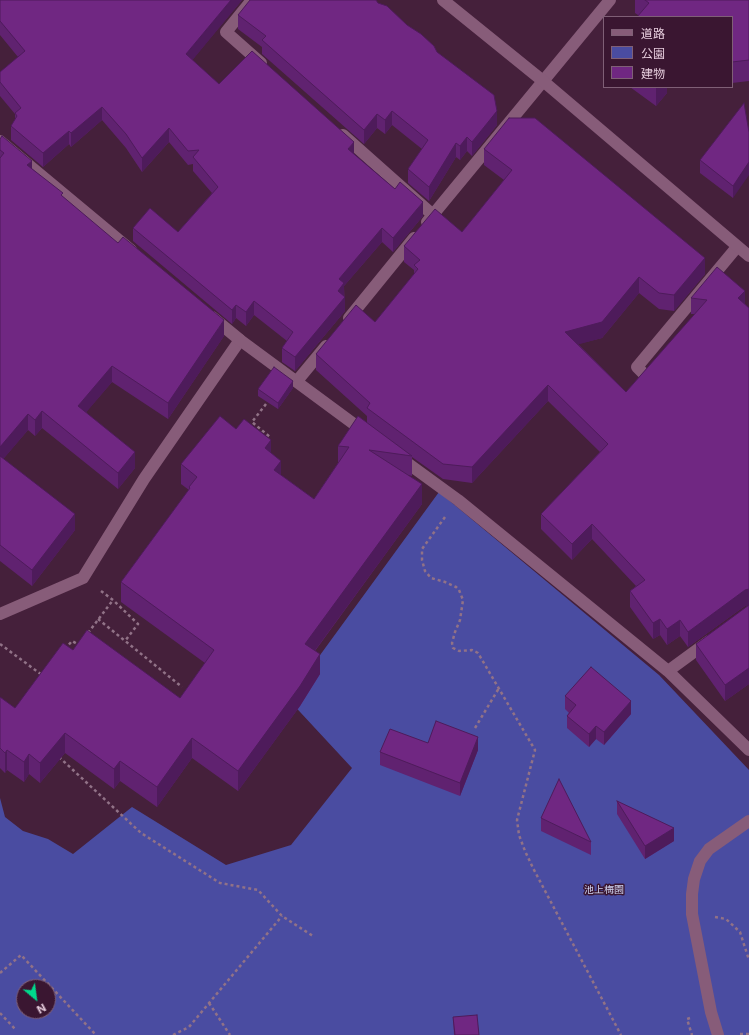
<!DOCTYPE html>
<html>
<head>
<meta charset="utf-8">
<style>
  body { margin:0 }
  #map { position:relative; width:749px; height:1035px; overflow:hidden; background:#45203b; font-family:Inter,"Noto Sans JP",sans-serif }
  canvas { display:block }
  .legend { position:absolute; left:603px; top:16px; width:130px; height:72px; box-sizing:border-box; background:#3a1631; border:1px solid #7f5f76; margin:0; padding:5px 7px; list-style:none; font-size:12px; color:#e6cddd }
  .legend li { display:flex; align-items:center; gap:8px; height:20px }
  .legend b { width:20px; border:1px solid #7f5f76 }
  .north { position:absolute; left:16px; top:979px; width:40px; height:40px; box-sizing:border-box; background:#3a1631; border:1px solid #7f5f76; border-radius:50%; rotate:151deg; font-size:11px; font-weight:700; line-height:16px; text-align:center; color:#e6cddd }
  .north::after { content:''; display:block; margin:auto; width:14px; height:18px; background:#00d98c; clip-path:polygon(50% 0,100% 100%,50% 72%,0 100%) }
</style>
</head>
<body>
<div id="map">
<canvas width="749" height="1035"></canvas>
<ul class="legend">
<li><b style="height:5px;background:#875c79"></b>道路</li>
<li><b style="height:11px;background:#4a4ca1"></b>公園</li>
<li><b style="height:11px;background:#702782"></b>建物</li>
</ul>
<div class="north">N</div>
</div>
<script>
const ctx = document.querySelector('canvas').getContext('2d');
ctx.lineJoin = 'round';
function fillPath(path, color) {
  ctx.fillStyle = color;
  ctx.fill(path, 'evenodd');
}
function shape(rows) {
  const path = new Path2D();
  for (const r of rows) {
    path.moveTo(r[0], r[1]);
    for (let i = 2; i < r.length; i += 2) path.lineTo(r[i], r[i + 1]);
  }
  return path;
}
function stroke(path, color, width, dash) {
  ctx.strokeStyle = color;
  ctx.lineWidth = width;
  ctx.lineCap = dash ? 'butt' : 'round';
  ctx.setLineDash(dash || []);
  ctx.stroke(path);
}
function label(font, color, halo, rows, align = 'center') {
  ctx.font = font + ' Inter,"Noto Sans JP",sans-serif';
  ctx.lineWidth = 3;
  ctx.setLineDash([]);
  ctx.textBaseline = 'middle';
  ctx.strokeStyle = halo;
  ctx.fillStyle = color;
  for (const [text, x, y, turn = 0] of rows) {
    ctx.save();
    ctx.translate(x, y);
    ctx.rotate((+turn || 0) * Math.PI / 180);
    ctx.textAlign = isNaN(turn) ? turn : align;
    if (halo) ctx.strokeText(text, 0, 0);
    ctx.fillText(text, 0, 0);
    ctx.restore();
  }
}
fillPath(shape([
  [439,492,659,675,749,770,749,1035,0,1035,0,798,5,817,23,831,48,839,73,854,132,807,226,865,291,845,352,768,288,699],
  [24,987,48,987,48,1011,24,1011]
]), '#4a4ca1');
stroke(shape([
  [266,404,252,422,270,437,267,441],
  [445,517,422,549,422,560,425,571,431,578,445,582,456,587,459,590,463,600,460,620,455,632,452,643,453,648,459,651,472,650,478,653,535,750,517,820,519,835,525,851,533,868,621,1035],
  [101,591,113,600,138,624,125,641],
  [98,619,182,687],
  [88,633,113,600],
  [0,644,42,675],
  [65,649,72,641,79,645],
  [475,728,499,688],
  [59,757,141,833,220,883,258,890,282,916,313,936],
  [715,917,726,919,740,932,749,960],
  [0,973,21,955,96,1035],
  [209,1003,230,1035],
  [0,1013,16,1030],
  [690,1018,687,1019,692,1035],
  [740,1034,749,1034],
  [173,1035,189,1027,282,916]
]), '#917287', 2.5, [3, 3]);
stroke(shape([
  [252,0,226,32,261,63],
  [343,135,433,215],
  [643,373,637,367,737,247],
  [0,614,83,578,144,479,240,340]
]), '#875c79', 12);
stroke(shape([
  [0,141,131,250],
  [427,222,610,0],
  [212,317,240,340,366,433],
  [349,318,414,238],
  [297,381,326,346],
  [399,457,458,500,668,671,749,750],
  [668,671,709,641],
  [718,1035,711,1012,692,914,692,894,694,879,700,861,709,849,749,821]
]), '#875c79', 12);
stroke(shape([
  [443,0,543,81,749,256]
]), '#875c79', 12);
fillPath(shape([
  [0,0,242,0,192,60,219,84,354,154,423,216,393,252,382,242,344,286,345,311,295,371,282,362,282,348,287,341,254,315,246,326,236,318,232,324,133,241,133,228,178,232,212,193,193,171,193,164,188,165,169,142,142,172,126,148,102,120,71,147,69,144,43,167,11,140,11,126,15,120,15,114,0,96,0,72,18,57,0,35],
  [635,0,749,0,749,81,732,83,732,17,638,15,635,13],
  [378,3,407,25,437,52,497,125,472,156,467,151,460,160,456,157,429,201,408,183,408,169,422,149,392,125,385,134,377,128,364,144,262,54,262,47,238,29,238,15],
  [630,87,667,87,667,93,656,106],
  [749,132,733,198,700,173,700,160],
  [0,139,63,197,224,336,168,419,112,382,86,412,135,468,118,489,42,428,35,436,28,430,3,459,75,530,32,586,0,561],
  [484,149,705,274,674,311,659,309,639,293,602,338,578,344,626,392,695,314,691,314,691,298,745,304,749,308,749,605,745,606,688,647,680,636,667,645,660,635,653,639,630,607,630,591,636,586,592,539,572,560,541,529,541,514,600,452,548,401,472,483,443,479,412,457,412,476,408,475,422,504,315,651,320,674,300,706,238,791,192,758,157,807,120,781,114,789,65,753,40,783,29,774,24,782,7,770,5,773,0,768,0,697,15,708,73,650,180,698,205,663,121,602,121,582,189,490,181,484,181,464,236,429,271,453,281,475,314,499,338,463,338,446,367,422,367,416,316,370,316,354,375,322,414,274,414,270,404,262,404,246,462,232,504,180,484,165],
  [293,388,278,409,258,396,258,389],
  [749,605,749,684,725,701,696,660,696,644],
  [565,696,631,714,604,745,596,739,589,747,567,728,567,716,569,713,565,709],
  [428,743,478,750,460,796,380,765,380,752],
  [617,801,674,841,645,859,617,814],
  [541,818,591,842,591,855,541,831],
  [453,1017,479,1035,454,1035]
]), '#602270');
fillPath(shape([
  [231,0,242,0,186,68,186,54],
  [656,87,667,87,667,93,656,106],
  [102,107,102,120,71,147,71,133],
  [392,111,392,125,385,134,385,120],
  [497,111,497,125,472,156,472,142],
  [377,114,377,128,364,144,364,130],
  [169,128,169,142,142,172,142,158],
  [69,131,69,144,43,167,43,153],
  [467,137,467,151,460,160,460,146],
  [354,142,354,156,348,149],
  [456,143,456,157,429,201,429,187],
  [32,161,32,177,27,165],
  [749,162,749,175,733,198,733,186],
  [423,202,423,216,393,252,393,238],
  [382,228,382,242,344,286,344,297,338,291,339,279],
  [705,258,705,274,674,311,674,295],
  [639,277,639,293,602,338,565,348,565,332],
  [745,291,745,307,738,298],
  [345,297,345,311,295,371,295,357],
  [254,301,254,315,246,326,246,312],
  [236,305,236,318,232,324,232,310],
  [224,320,224,336,168,419,168,403],
  [112,366,112,382,78,422,78,406],
  [293,381,293,388,278,409,278,403],
  [548,385,548,401,472,483,472,467],
  [42,411,42,428,35,436,35,420],
  [28,414,28,430,0,463,0,447],
  [271,440,271,460,265,448],
  [135,452,135,468,118,489,118,473],
  [281,461,281,481,274,470],
  [422,484,422,504,305,664,305,644],
  [75,514,75,530,32,586,32,570],
  [592,524,592,539,572,560,572,544],
  [749,589,749,605,745,606,688,647,688,632,745,590],
  [660,619,660,635,653,639,653,623],
  [680,620,680,636,667,645,667,629],
  [320,654,320,674,300,706,238,791,238,771],
  [749,668,749,684,725,701,725,685],
  [631,701,631,714,604,745,604,732],
  [596,726,596,739,589,747,589,734],
  [65,733,65,753,40,783,40,763],
  [478,737,478,750,460,796,460,783],
  [192,738,192,758,157,807,157,787],
  [7,750,7,770,5,773,5,753],
  [29,754,29,774,24,782,24,762],
  [120,761,120,781,114,789,114,769],
  [674,828,674,841,645,859,645,846]
]), '#4e1b5b');
const building = shape([
  [0,0,231,0,186,54,219,84,252,51,354,142,348,149,395,189,400,182,423,202,393,238,382,228,339,279,344,283,338,291,345,297,295,357,282,348,293,332,254,301,246,312,236,305,232,310,133,228,150,208,178,232,218,187,193,157,199,150,188,151,169,128,142,158,126,134,102,107,71,133,69,131,43,153,11,126,17,116,15,113,21,108,0,82,0,72,25,51,0,21,0,0],
  [250,0,376,0,378,3,387,6,407,25,421,34,434,46,437,52,494,95,497,111,472,142,467,137,460,146,456,143,429,187,408,169,428,140,392,111,385,120,377,114,364,130,262,40,266,36,238,15,250,0],
  [645,0,749,0,749,60,732,62,732,17,637,17,649,3,645,0],
  [744,103,749,132,749,162,733,186,700,160,744,103],
  [509,118,535,118,705,258,674,295,659,293,639,277,602,322,565,332,626,392,707,300,691,298,717,267,745,291,738,298,749,308,749,589,745,590,688,632,680,620,667,629,660,619,653,623,630,591,645,580,592,524,572,544,541,514,608,444,548,385,472,467,443,464,367,408,370,403,316,354,356,305,375,322,418,269,414,265,420,260,404,246,435,209,462,232,512,170,484,149,509,118],
  [2,136,32,161,27,165,63,193,61,195,118,243,123,237,224,320,168,403,112,366,78,406,135,452,118,473,42,411,35,420,28,414,0,447,0,158,4,153,0,150,0,139,2,136],
  [274,367,293,381,278,403,258,389,274,367],
  [220,416,236,429,244,419,271,440,265,448,281,461,274,470,314,499,349,447,338,446,358,416,412,456,369,450,422,484,305,644,320,654,300,686,238,771,192,738,157,787,120,761,114,769,65,733,40,763,29,754,24,762,7,750,5,753,0,748,0,697,15,708,63,643,73,650,87,630,180,698,214,650,121,582,190,488,189,487,197,477,181,464,220,416],
  [0,456,75,514,32,570,0,545,0,456],
  [749,605,749,668,725,685,696,644,749,605],
  [591,667,631,701,604,732,596,726,589,734,567,716,576,705,565,696,591,667],
  [436,721,478,737,460,783,380,752,390,729,428,743,436,721],
  [559,779,591,842,541,818,559,779],
  [617,801,674,828,645,846,617,801],
  [477,1015,479,1035,455,1035,453,1017,477,1015]
]);
fillPath(building, '#702782');
stroke(building, '#4e1b5b', 1);
label('10px', '#d3d7f2', '#3a1631', [
  ["池上梅園",604,890]
]);
</script>
</body>
</html>
